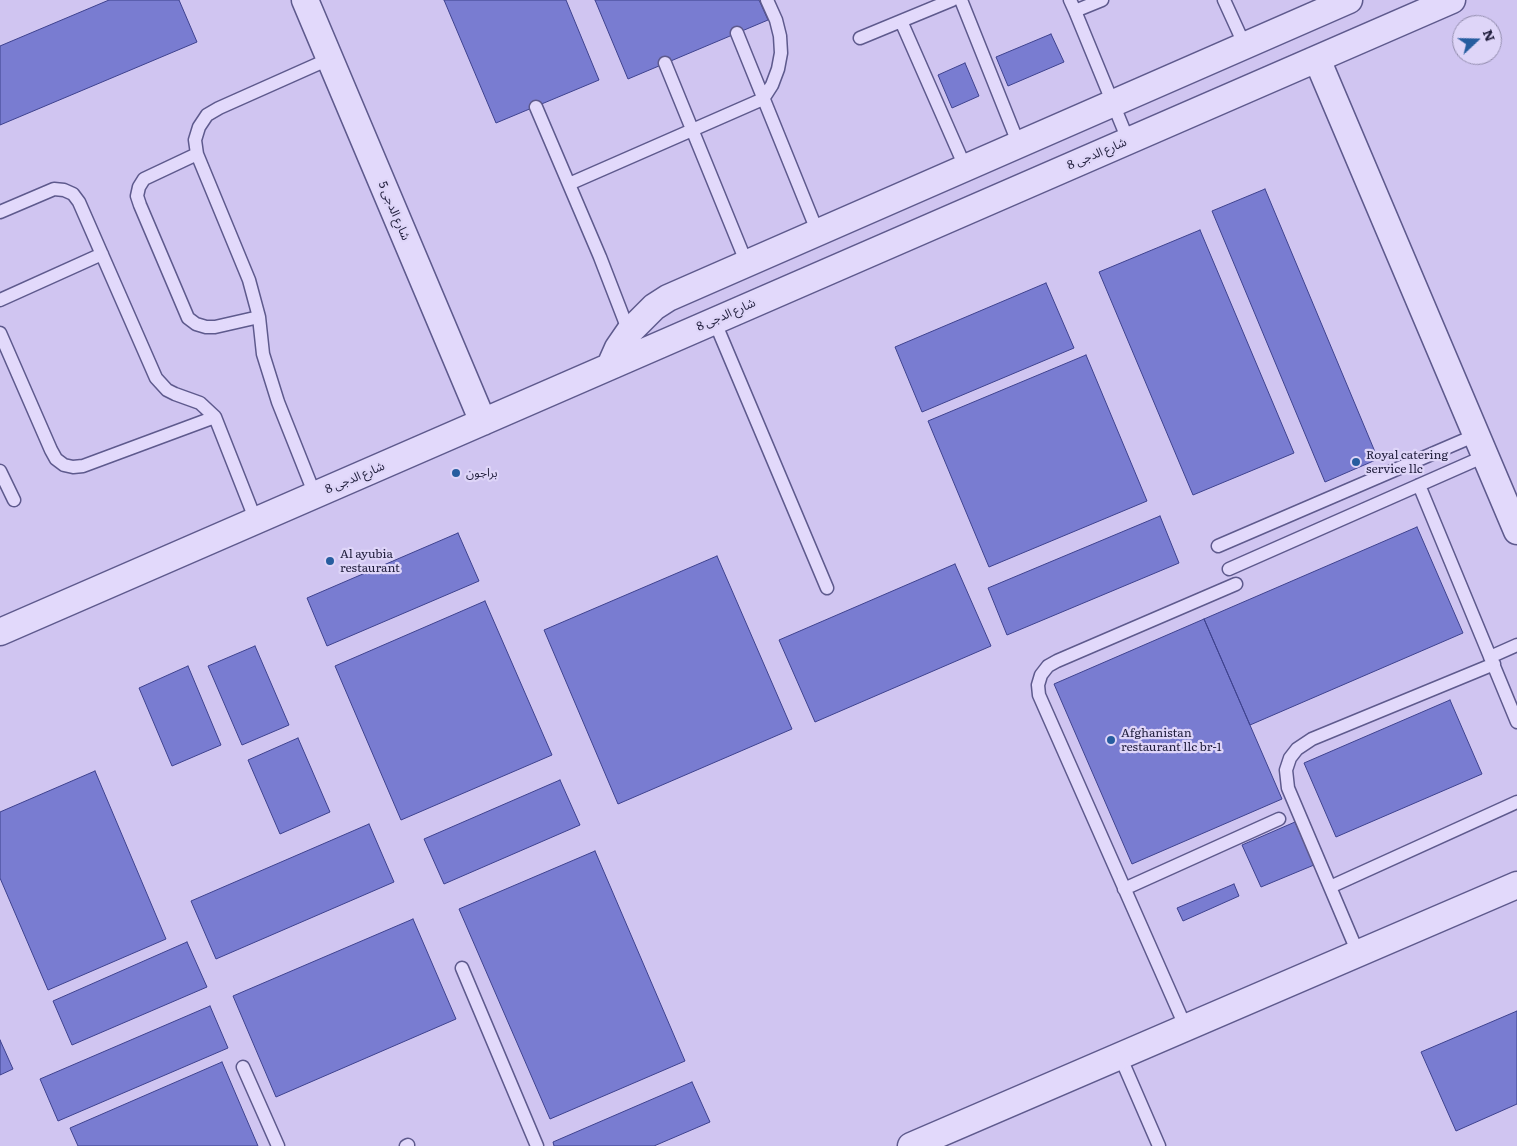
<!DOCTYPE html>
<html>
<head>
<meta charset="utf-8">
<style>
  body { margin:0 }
  #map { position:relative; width:1517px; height:1146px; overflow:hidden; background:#d0c5f1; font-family:Literata,serif }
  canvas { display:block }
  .north { position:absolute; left:1452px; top:15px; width:50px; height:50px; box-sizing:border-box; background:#ded5f8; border:1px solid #928cad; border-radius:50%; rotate:69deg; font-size:14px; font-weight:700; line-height:20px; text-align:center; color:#201e3c }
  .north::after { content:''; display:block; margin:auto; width:18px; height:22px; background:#265d9f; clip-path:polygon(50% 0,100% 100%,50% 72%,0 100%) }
</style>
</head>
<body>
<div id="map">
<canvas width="1517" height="1146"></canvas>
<div class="north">N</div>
</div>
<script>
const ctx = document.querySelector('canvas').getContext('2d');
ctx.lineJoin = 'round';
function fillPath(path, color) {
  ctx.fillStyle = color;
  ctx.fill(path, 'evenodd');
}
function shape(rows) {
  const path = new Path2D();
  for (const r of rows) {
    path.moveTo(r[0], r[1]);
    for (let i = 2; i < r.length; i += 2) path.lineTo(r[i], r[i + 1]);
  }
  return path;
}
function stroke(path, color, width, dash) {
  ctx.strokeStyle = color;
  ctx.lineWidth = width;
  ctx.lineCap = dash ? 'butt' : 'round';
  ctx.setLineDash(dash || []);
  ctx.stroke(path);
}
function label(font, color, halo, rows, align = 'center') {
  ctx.font = font + ' Literata,"Noto Sans Arabic",serif';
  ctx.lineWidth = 4.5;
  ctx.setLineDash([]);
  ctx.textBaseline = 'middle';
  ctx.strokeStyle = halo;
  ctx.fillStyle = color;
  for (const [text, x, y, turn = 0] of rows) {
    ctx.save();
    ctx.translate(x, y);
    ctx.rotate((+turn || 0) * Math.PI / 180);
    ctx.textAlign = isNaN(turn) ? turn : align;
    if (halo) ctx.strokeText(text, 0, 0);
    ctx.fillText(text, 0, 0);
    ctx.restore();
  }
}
const building = shape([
  [109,0,179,0,197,42,0,125,0,46,109,0],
  [444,0,566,0,599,80,496,123,444,0],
  [595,0,759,0,768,20,628,79,595,0],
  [1051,34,1064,62,1008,86,996,57,1051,34],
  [965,63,979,96,952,108,938,75,965,63],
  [1265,189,1378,459,1325,482,1212,211,1265,189],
  [1200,230,1294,453,1193,495,1099,272,1200,230],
  [1046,283,1074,348,922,412,895,347,1046,283],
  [1086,355,1147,501,989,567,928,421,1086,355],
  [1160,516,1179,563,1007,635,988,588,1160,516],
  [1417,527,1463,633,1250,725,1204,619,1417,527],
  [458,533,479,581,327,646,307,598,458,533],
  [717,556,792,729,618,804,544,630,717,556],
  [955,564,991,646,815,722,779,640,955,564],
  [485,601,552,755,401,820,335,666,485,601],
  [1204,619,1282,799,1132,864,1054,684,1204,619],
  [255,646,289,725,242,745,208,666,255,646],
  [188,666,221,745,172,766,139,688,188,666],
  [1450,700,1482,774,1336,837,1304,763,1450,700],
  [298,738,330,812,280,834,248,760,298,738],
  [95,771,166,939,48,990,0,878,0,812,95,771],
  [560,780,580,825,444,884,424,839,560,780],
  [1295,822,1314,865,1261,887,1242,845,1295,822],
  [369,824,394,882,216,959,191,901,369,824],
  [595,851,685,1061,550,1119,459,909,595,851],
  [1234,884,1239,896,1183,921,1177,908,1234,884],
  [413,919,456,1019,276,1097,233,996,413,919],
  [187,942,207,987,72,1045,53,1001,187,942],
  [210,1006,228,1048,58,1121,40,1079,210,1006],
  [1517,1011,1517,1104,1456,1131,1421,1052,1517,1011],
  [0,1040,13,1069,0,1075,0,1040],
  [222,1062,258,1146,78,1146,70,1128,222,1062],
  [692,1082,710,1122,654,1146,554,1146,553,1142,692,1082]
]);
fillPath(building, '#797cd1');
stroke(building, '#3e428e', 1);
const service = shape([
  [961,0,1019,145],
  [1070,0,1075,11,1102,0],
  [1224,0,1245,46],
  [1075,11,1128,140],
  [901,21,966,169],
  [737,33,818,233],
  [860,38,952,0],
  [665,63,747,264],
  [536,107,600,257,629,332],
  [197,154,144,179,139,187,137,196,140,205,188,318,196,324,206,327,215,327,259,317],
  [569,184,763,99,772,85,778,69,781,53,780,36,776,20,767,0],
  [0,212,54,189,64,190,73,194,79,202,156,378,167,390,175,394,200,403,215,417,83,466,73,467,64,465,56,459,51,450,0,333],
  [0,300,102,254],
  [714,320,827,588],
  [215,417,256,521],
  [0,471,14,500],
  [1419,485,1517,722],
  [315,495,278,402,263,354,259,317,249,280,197,154,195,140,199,127,207,115,219,108,329,59],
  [1218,546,1476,435],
  [1229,569,1485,456],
  [1490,657,1517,645],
  [1330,887,1517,802],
  [1124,889,1279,819],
  [1358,953,1288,788,1286,770,1290,758,1297,749,1312,739,1494,664],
  [462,968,537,1146],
  [1186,1028,1039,695,1038,685,1041,675,1048,666,1057,661,1236,584],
  [1120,1056,1159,1146],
  [243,1067,278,1146],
  [406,1146,408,1145]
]);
const minor = shape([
  [305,0,483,422],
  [1317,59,1517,531],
  [610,366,618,348,629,332,654,307,668,298,1349,0],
  [0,632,1452,0],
  [911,1146,1517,885]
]);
stroke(service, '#5e5a8d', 15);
stroke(minor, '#5e5a8d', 29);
stroke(service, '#e2d9fb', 12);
stroke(minor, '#e2d9fb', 26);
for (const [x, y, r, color] of [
  [1356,462,5,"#265d9f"],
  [456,473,5,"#265d9f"],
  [330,561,5,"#265d9f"],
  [1111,740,5,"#265d9f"]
]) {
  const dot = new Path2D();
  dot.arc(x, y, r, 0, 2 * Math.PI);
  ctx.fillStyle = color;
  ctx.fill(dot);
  stroke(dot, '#ded5f8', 2);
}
label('12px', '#201e3c', '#ded5f8', [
  ["شارع الدجى 8",1097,154,-23],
  ["شارع الدجى 5",394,211,67],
  ["شارع الدجى 8",726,315,-24],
  ["شارع الدجى 8",355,478,-23]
]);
label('12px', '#201e3c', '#ded5f8', [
  ["Royal catering",1366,455],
  ["service llc",1366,469],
  ["براجون",466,473],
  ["Al ayubia",340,554],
  ["restaurant",340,568],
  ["Afghanistan",1121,733],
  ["restaurant llc br-1",1121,747]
], 'left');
</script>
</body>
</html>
